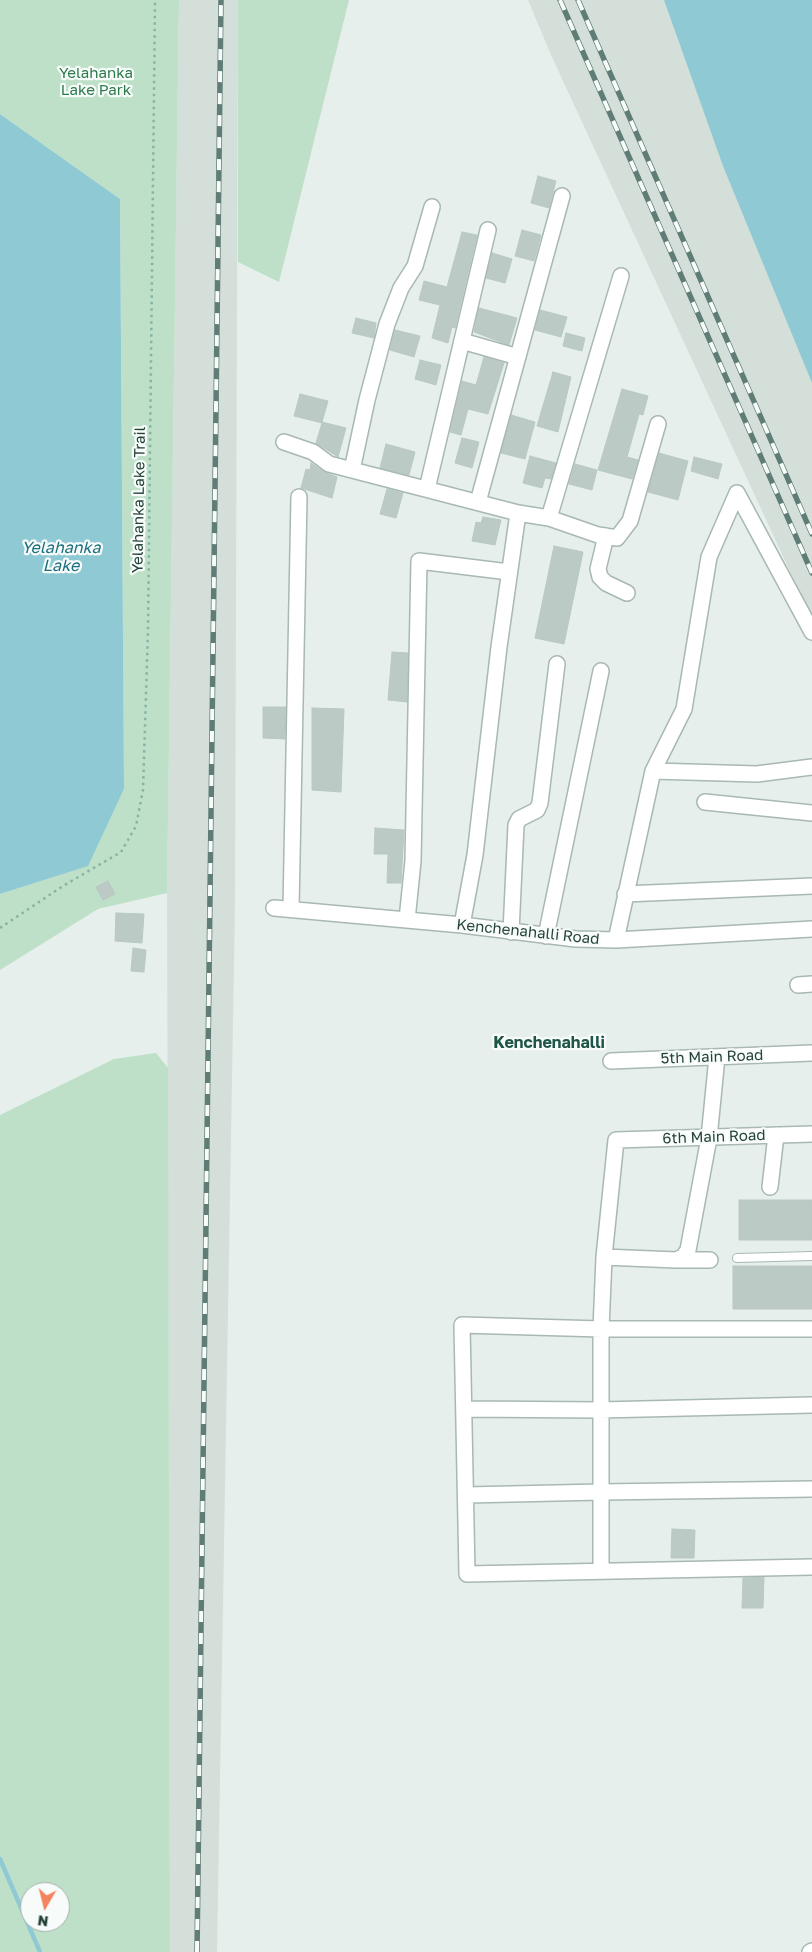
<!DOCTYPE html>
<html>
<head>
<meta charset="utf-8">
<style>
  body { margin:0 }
  #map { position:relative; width:812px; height:1952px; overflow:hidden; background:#e6efeb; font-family:"Golos Text",sans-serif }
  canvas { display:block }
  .north { position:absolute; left:20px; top:1882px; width:50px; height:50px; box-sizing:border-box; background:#f7fbf9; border:1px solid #a3b1ad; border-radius:50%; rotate:188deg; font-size:14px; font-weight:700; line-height:20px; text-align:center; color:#24423a }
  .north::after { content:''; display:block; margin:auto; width:18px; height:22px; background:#f4845f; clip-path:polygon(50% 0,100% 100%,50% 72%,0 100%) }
</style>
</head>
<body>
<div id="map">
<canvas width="812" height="1952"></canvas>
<div class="north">N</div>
</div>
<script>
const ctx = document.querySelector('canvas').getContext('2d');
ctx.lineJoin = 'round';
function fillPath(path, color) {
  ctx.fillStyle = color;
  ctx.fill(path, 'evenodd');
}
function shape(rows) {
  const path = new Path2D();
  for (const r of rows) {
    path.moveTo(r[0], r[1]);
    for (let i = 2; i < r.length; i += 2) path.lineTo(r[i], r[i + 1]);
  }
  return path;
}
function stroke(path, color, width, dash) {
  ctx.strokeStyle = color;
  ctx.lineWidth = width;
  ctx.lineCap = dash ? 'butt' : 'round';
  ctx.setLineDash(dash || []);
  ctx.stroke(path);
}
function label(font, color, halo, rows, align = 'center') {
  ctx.font = font + ' "Golos Text",sans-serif';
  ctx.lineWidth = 4.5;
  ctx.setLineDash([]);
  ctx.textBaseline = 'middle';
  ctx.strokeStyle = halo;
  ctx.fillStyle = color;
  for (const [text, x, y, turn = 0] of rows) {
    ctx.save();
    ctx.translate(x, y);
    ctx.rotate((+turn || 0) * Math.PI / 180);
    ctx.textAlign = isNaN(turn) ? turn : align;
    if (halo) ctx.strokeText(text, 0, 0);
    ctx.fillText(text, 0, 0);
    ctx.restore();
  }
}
fillPath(shape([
  [179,0,238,0,235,905,217,1952,170,1952,167,893],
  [528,0,812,0,812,619,551,55]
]), '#d4dfda');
fillPath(shape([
  [0,0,179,0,167,893,98,909,0,970,0,894,87,866,124,789,120,199,0,114],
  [238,0,349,0,279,282,238,262],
  [156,1053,168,1068,170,1952,0,1952,0,1115,114,1059],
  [30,1892,60,1892,60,1922,30,1922]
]), '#bfe0c8');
fillPath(shape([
  [664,0,812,0,812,383,723,166],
  [0,114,120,199,124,789,88,866,0,894]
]), '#8ec9d4');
stroke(shape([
  [0,1859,40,1952]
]), '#8ec9d4', 4.5);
const building = shape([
  [538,176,556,181,549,208,531,203,538,176],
  [522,230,541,235,534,261,515,256,522,230],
  [462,232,477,235,455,328,452,327,448,343,432,338,440,305,419,300,424,281,447,287,462,232],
  [492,253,512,259,505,283,486,278,492,253],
  [479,308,517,318,509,345,474,332,479,308],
  [540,310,567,317,561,337,535,330,540,310],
  [356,318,376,323,374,338,352,333,356,318],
  [395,330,420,336,414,357,390,350,395,330],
  [566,333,585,338,582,351,563,346,566,333],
  [484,357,504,363,488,414,468,409,461,435,450,432,462,381,476,385,484,357],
  [420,360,441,365,436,385,415,379,420,360],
  [553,372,571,377,558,432,537,426,553,372],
  [622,389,648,396,643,415,639,414,627,457,638,460,632,479,598,470,622,389],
  [300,394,328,401,322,422,346,428,338,457,316,443,322,423,294,416,300,394],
  [511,415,535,422,525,459,501,453,511,415],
  [462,438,479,442,472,468,455,463,462,438],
  [386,444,415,452,409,475,380,468,386,444],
  [659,453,688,461,678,500,648,492,659,453],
  [530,456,556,463,551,479,545,478,542,488,523,483,530,456],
  [694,457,722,464,718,479,691,471,694,457],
  [311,463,324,472,337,477,332,498,301,488,306,469,310,470,311,463],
  [575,464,597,470,592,490,569,484,575,464],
  [387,489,403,493,396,518,380,514,387,489],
  [483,517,501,520,495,545,472,541,476,522,481,523,483,517],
  [554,546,583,552,564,644,535,638,554,546],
  [392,652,408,653,407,702,388,700,392,652],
  [263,707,286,707,285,739,263,738,263,707],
  [312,708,344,709,341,792,312,790,312,708],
  [375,828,404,830,401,883,387,883,388,854,374,854,375,828],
  [108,881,115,894,103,900,96,887,108,881],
  [116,913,144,914,142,943,115,941,116,913],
  [133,948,146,950,144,972,131,971,133,948],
  [739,1200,812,1200,812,1240,739,1240,739,1200],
  [733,1266,812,1266,812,1309,733,1309,733,1266],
  [672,1529,695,1530,694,1558,671,1558,672,1529],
  [764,1577,763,1608,742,1608,743,1578,764,1577]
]);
fillPath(building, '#bbcac4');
stroke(building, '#b8c9c2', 1);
const service = shape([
  [737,1258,812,1256]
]);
const minor = shape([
  [462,341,518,357],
  [284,442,313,452,329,464,518,513,499,647,475,855,462,925],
  [352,470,367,400,387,324,401,288,415,266,432,207],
  [427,489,488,230],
  [478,502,562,196],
  [518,513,549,518,621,276],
  [549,518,598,535,617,538,630,521,658,424],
  [606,536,598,569,600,577,606,583,627,593],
  [653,771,757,774,812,767],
  [705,802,812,813],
  [625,894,812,886],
  [274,908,462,925,576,939,616,940,812,929],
  [291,909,299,497],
  [407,920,413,861,419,561,509,572],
  [511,932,516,825,519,819,537,810,540,803,557,664],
  [546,936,601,671],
  [616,940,653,771,684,709,709,557,737,493,812,632],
  [798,985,812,984],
  [611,1061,812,1053],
  [770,1187,776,1135],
  [604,1257,676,1260,683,1257,688,1250,709,1138,717,1057],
  [676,1260,710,1260],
  [812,1329,601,1329,462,1325,467,1574,812,1567],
  [464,1409,600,1410,812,1405],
  [466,1495,601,1492,601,1329,604,1257,616,1140,812,1134],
  [601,1571,601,1492,812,1489],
  [810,1952,812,1951]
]);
stroke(service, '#a8b8b2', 10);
stroke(minor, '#a8b8b2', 18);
stroke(shape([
  [0,928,63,886,121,852,136,826,143,790,148,631,155,0]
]), '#86b3a5', 2.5, [2.5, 4]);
stroke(service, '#fff', 8);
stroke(minor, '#fff', 15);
const rail = shape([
  [560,0,812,573],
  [578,0,812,534],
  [197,1952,221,0]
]);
stroke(rail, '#5f7d75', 5.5);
stroke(rail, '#f7fbf9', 4, [11]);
label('15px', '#2d7a4b', '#f7fbf9', [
  ["Yelahanka",96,73],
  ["Lake Park",96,90]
]);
label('15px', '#24423a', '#f7fbf9', [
  ["Yelahanka Lake Trail",139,500,-89],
  ["Kenchenahalli Road",528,932,6],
  ["5th Main Road",712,1057,-2],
  ["6th Main Road",714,1137,-2]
]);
label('italic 16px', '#1c6f80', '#f7fbf9', [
  ["Yelahanka",61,548],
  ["Lake",61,566]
]);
label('bold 16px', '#1f5548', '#f7fbf9', [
  ["Kenchenahalli",549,1043]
]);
</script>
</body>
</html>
